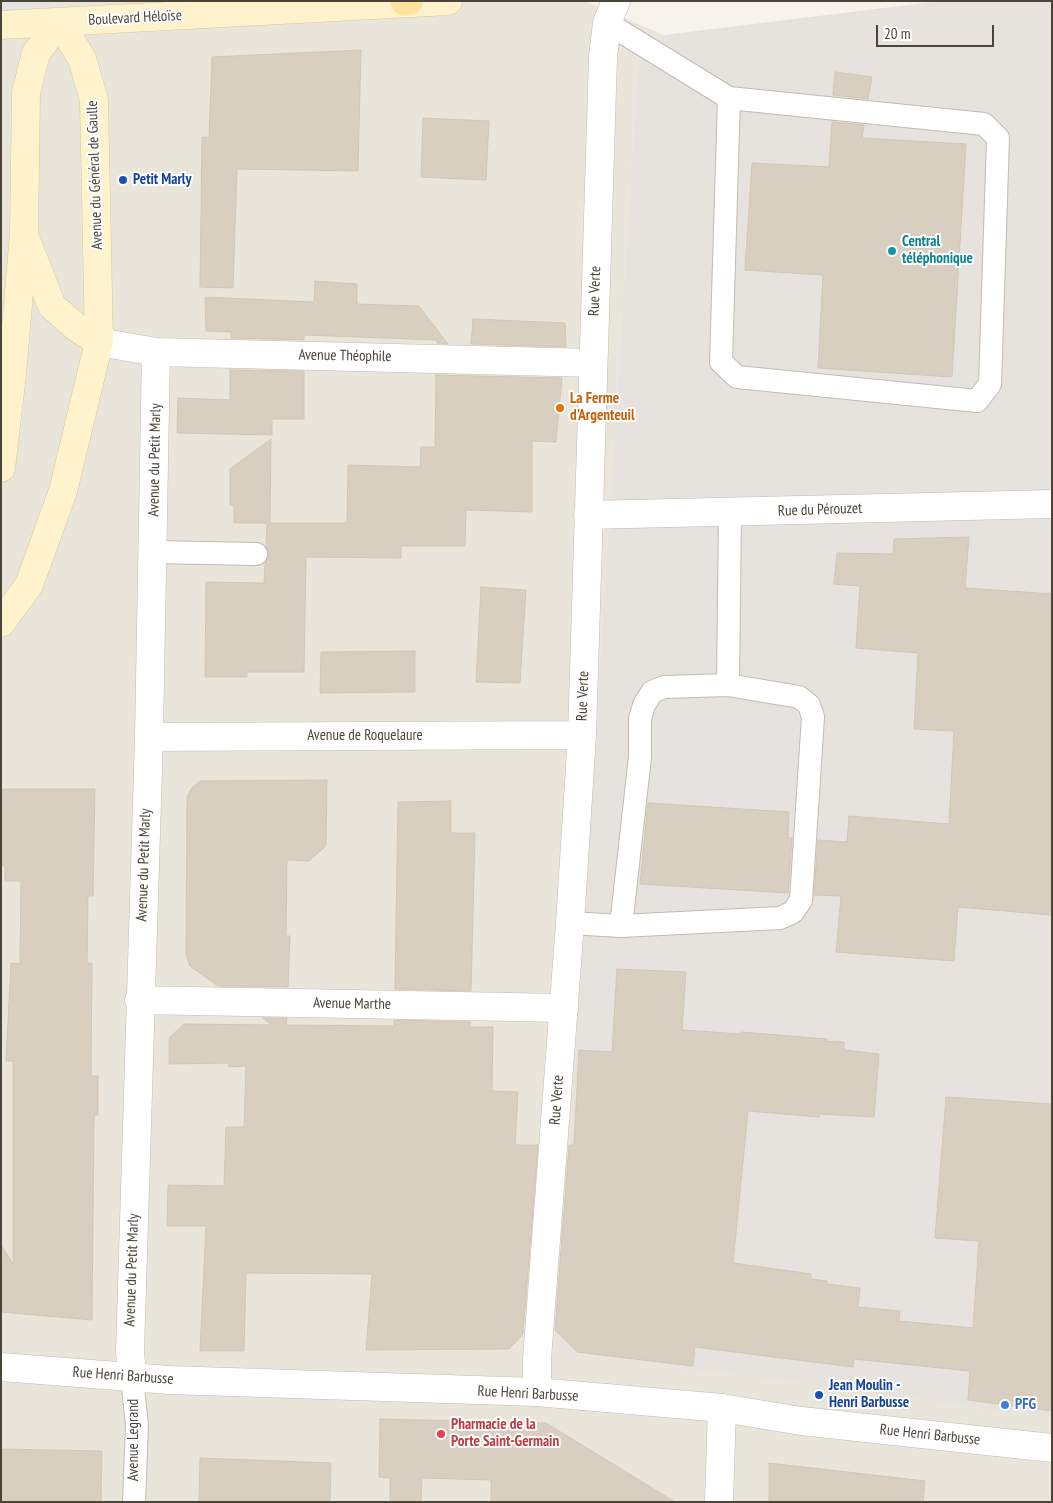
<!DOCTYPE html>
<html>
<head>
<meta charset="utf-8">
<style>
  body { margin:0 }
  #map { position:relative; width:1053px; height:1503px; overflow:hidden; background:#f6f3ec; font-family:"PT Sans Narrow",sans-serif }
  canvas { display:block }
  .frame { position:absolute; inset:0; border:2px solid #4b4439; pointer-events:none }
  .scale { position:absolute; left:876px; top:25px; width:118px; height:22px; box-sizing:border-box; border:2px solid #4b4439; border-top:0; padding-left:6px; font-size:15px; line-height:18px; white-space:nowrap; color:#4b4439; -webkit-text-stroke:4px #fff; paint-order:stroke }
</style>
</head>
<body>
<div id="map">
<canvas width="1053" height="1503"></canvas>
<div class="frame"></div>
<div class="scale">20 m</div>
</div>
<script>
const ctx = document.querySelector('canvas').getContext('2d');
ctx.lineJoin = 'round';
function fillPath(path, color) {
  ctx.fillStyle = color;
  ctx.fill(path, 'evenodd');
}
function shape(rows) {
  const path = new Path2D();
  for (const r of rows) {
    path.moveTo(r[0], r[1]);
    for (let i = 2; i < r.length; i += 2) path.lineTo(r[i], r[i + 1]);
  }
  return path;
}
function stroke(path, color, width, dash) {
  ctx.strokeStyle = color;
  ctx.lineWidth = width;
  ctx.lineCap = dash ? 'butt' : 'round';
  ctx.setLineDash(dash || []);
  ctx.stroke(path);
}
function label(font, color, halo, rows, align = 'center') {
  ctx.font = font + ' "PT Sans Narrow",sans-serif';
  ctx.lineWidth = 4;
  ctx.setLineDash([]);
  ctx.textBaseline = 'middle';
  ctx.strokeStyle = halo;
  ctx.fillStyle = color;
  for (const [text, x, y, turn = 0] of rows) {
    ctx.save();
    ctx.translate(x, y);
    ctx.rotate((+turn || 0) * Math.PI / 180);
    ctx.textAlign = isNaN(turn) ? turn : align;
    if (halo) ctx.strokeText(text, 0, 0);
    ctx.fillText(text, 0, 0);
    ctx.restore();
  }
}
fillPath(shape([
  [1,1,585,1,664,35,638,62,556,1351,1052,1418,1052,1502,1,1502]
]), '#eae5da');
fillPath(shape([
  [940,1,1052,1,1052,1418,556,1351,638,62,664,35]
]), '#e6e2dd');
fillPath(shape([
  [1,1,50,1,51,9,1,10],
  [654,712,793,723,786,809,648,798]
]), '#e5e3e0');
const building = shape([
  [361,50,358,171,237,169,233,288,200,287,202,137,209,137,212,57,361,50],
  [835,72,872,77,868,99,833,95,835,72],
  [423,118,489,121,486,180,421,177,423,118],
  [832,122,864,125,862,138,966,144,952,377,818,368,823,275,745,270,752,163,829,167,832,122],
  [315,281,357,284,357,304,419,306,448,344,437,343,437,340,304,335,304,340,231,338,231,332,206,331,205,297,314,302,315,281],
  [473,319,565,323,566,347,471,344,473,319],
  [230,370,304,371,304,419,272,419,272,435,177,433,178,398,230,400,230,370],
  [436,375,562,378,556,442,532,441,532,512,466,510,465,546,401,546,401,558,306,557,304,672,247,672,247,677,205,677,206,582,264,583,265,563,269,555,266,546,267,523,234,523,234,506,230,505,230,469,271,439,270,523,347,523,348,465,420,467,421,447,435,447,436,375],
  [969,537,965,588,1052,594,1052,915,958,907,954,961,836,952,841,896,814,895,818,840,847,842,849,816,949,824,954,731,914,729,918,653,856,648,860,586,834,584,837,553,893,554,894,539,969,537],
  [481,587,526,590,520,683,476,682,481,587],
  [415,651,415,692,320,693,321,652,415,651],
  [327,780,326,846,309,861,287,860,286,936,290,936,288,987,218,986,190,966,186,954,187,797,191,789,200,781,327,780],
  [1,789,95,789,93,896,88,896,87,963,92,963,91,1076,98,1076,98,1115,94,1115,92,1320,1,1312,1,1245,13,1264,13,1061,6,1061,11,963,20,964,21,881,5,881,5,866,1,866,1,789],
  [451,801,451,833,475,833,471,991,395,989,398,802,451,801],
  [648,803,789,812,788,838,792,838,788,893,640,884,648,803],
  [617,969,686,972,682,1030,741,1034,741,1032,827,1039,826,1041,844,1042,844,1050,879,1054,874,1117,819,1114,819,1117,748,1111,733,1263,811,1274,811,1279,827,1281,827,1284,860,1288,858,1307,900,1311,899,1321,973,1328,979,1241,935,1238,946,1097,1052,1104,1052,1411,968,1400,970,1371,854,1359,853,1367,695,1347,693,1366,577,1352,555,1330,569,1145,574,1145,579,1050,612,1052,617,969],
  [263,1018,287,1018,286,1025,394,1026,394,1020,470,1022,470,1027,493,1027,492,1091,518,1092,515,1145,538,1145,523,1334,509,1349,366,1350,372,1274,246,1273,244,1351,200,1351,206,1226,167,1226,168,1185,224,1186,226,1127,244,1127,246,1066,229,1067,228,1063,169,1064,169,1038,184,1024,272,1025,263,1018],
  [380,1419,546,1423,675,1502,491,1502,491,1480,422,1478,421,1502,390,1502,390,1478,379,1477,380,1419],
  [1,1449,102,1451,101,1502,1,1502,1,1449],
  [200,1458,331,1463,330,1502,199,1502,200,1458],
  [769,1463,925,1481,923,1502,769,1502,769,1463]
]);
fillPath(building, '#d8cfc1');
stroke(building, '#d3c7b4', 1);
const service = shape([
  [607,23,729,98,984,124,998,138,990,384,977,401,737,377,721,362,729,98],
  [153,552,256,554],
  [728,685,730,512],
  [570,923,621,926,780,918,793,912,801,900,813,717,809,705,799,697,728,685,664,687,652,692,644,705,640,719,640,757,621,926],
  [132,1378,137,1425,134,1502]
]);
const minor = shape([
  [99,342,156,352,593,363],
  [588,515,1052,504],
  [149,737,582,735],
  [139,1000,564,1008],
  [132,1378,130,1351,149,737,156,352],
  [537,1392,537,1359,570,923,582,735,603,57,607,23,616,1],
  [719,1502,722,1408]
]);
const tertiary = shape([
  [1,1367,169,1380,537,1392,722,1408,801,1421,1052,1448]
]);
const secondary = shape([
  [1,25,448,1],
  [26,240,52,306,76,327,99,342],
  [1,468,12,374,24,234,26,93,36,53,60,22],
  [1,623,29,585,63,491,99,342,94,100,82,59,60,22]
]);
const primary = shape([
  [405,2,409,1]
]);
stroke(service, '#c2bbae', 24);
stroke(minor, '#c2bbae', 29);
stroke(tertiary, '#c2bbae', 29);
stroke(secondary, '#d6c79b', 29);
stroke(primary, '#e6c16a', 29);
stroke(service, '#fff', 22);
stroke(minor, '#fff', 28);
stroke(tertiary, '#fff', 28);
stroke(secondary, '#fff3cd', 28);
stroke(primary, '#ffe39c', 28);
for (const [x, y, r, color] of [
  [123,180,5,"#1a4fb4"],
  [892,251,5,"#0f9aa8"],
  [560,408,5,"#e8710a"],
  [819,1395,5,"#1a4fb4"],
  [1005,1405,5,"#3f7fe0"],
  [441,1434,5,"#e0444e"]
]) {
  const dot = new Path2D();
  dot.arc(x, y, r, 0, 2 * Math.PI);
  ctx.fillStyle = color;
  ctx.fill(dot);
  stroke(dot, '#fff', 2);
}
label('15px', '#4b4439', '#fff', [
  ["Boulevard Héloïse",135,18,-3],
  ["Avenue du Général de Gaulle",95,175,-92],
  ["Rue Verte",595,291,-88],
  ["Avenue Théophile",345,356,1],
  ["Avenue du Petit Marly",155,460,-89],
  ["Rue du Pérouzet",820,510,-2],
  ["Rue Verte",583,696,-88],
  ["Avenue de Roquelaure",365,736],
  ["Avenue du Petit Marly",144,865,-88],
  ["Avenue Marthe",352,1004,1],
  ["Rue Verte",557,1100,-86],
  ["Avenue du Petit Marly",132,1270,-88],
  ["Rue Henri Barbusse",123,1376,4],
  ["Rue Henri Barbusse",528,1394,3],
  ["Rue Henri Barbusse",930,1435,6],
  ["Avenue Legrand",134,1440,-90]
]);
label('bold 15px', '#164399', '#fff', [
  ["Petit Marly",133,180],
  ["Jean Moulin -",829,1386],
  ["Henri Barbusse",829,1403]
], 'left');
label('bold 15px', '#0d838f', '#fff', [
  ["Central",902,242],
  ["téléphonique",902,259]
], 'left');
label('bold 15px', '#c56008', '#fff', [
  ["La Ferme",570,399],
  ["d'Argenteuil",570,416]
], 'left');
label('bold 15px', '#366cbe', '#fff', [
  ["PFG",1015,1405]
], 'left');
label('bold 15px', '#be3a42', '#fff', [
  ["Pharmacie de la",451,1425],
  ["Porte Saint-Germain",451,1442]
], 'left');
</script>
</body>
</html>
